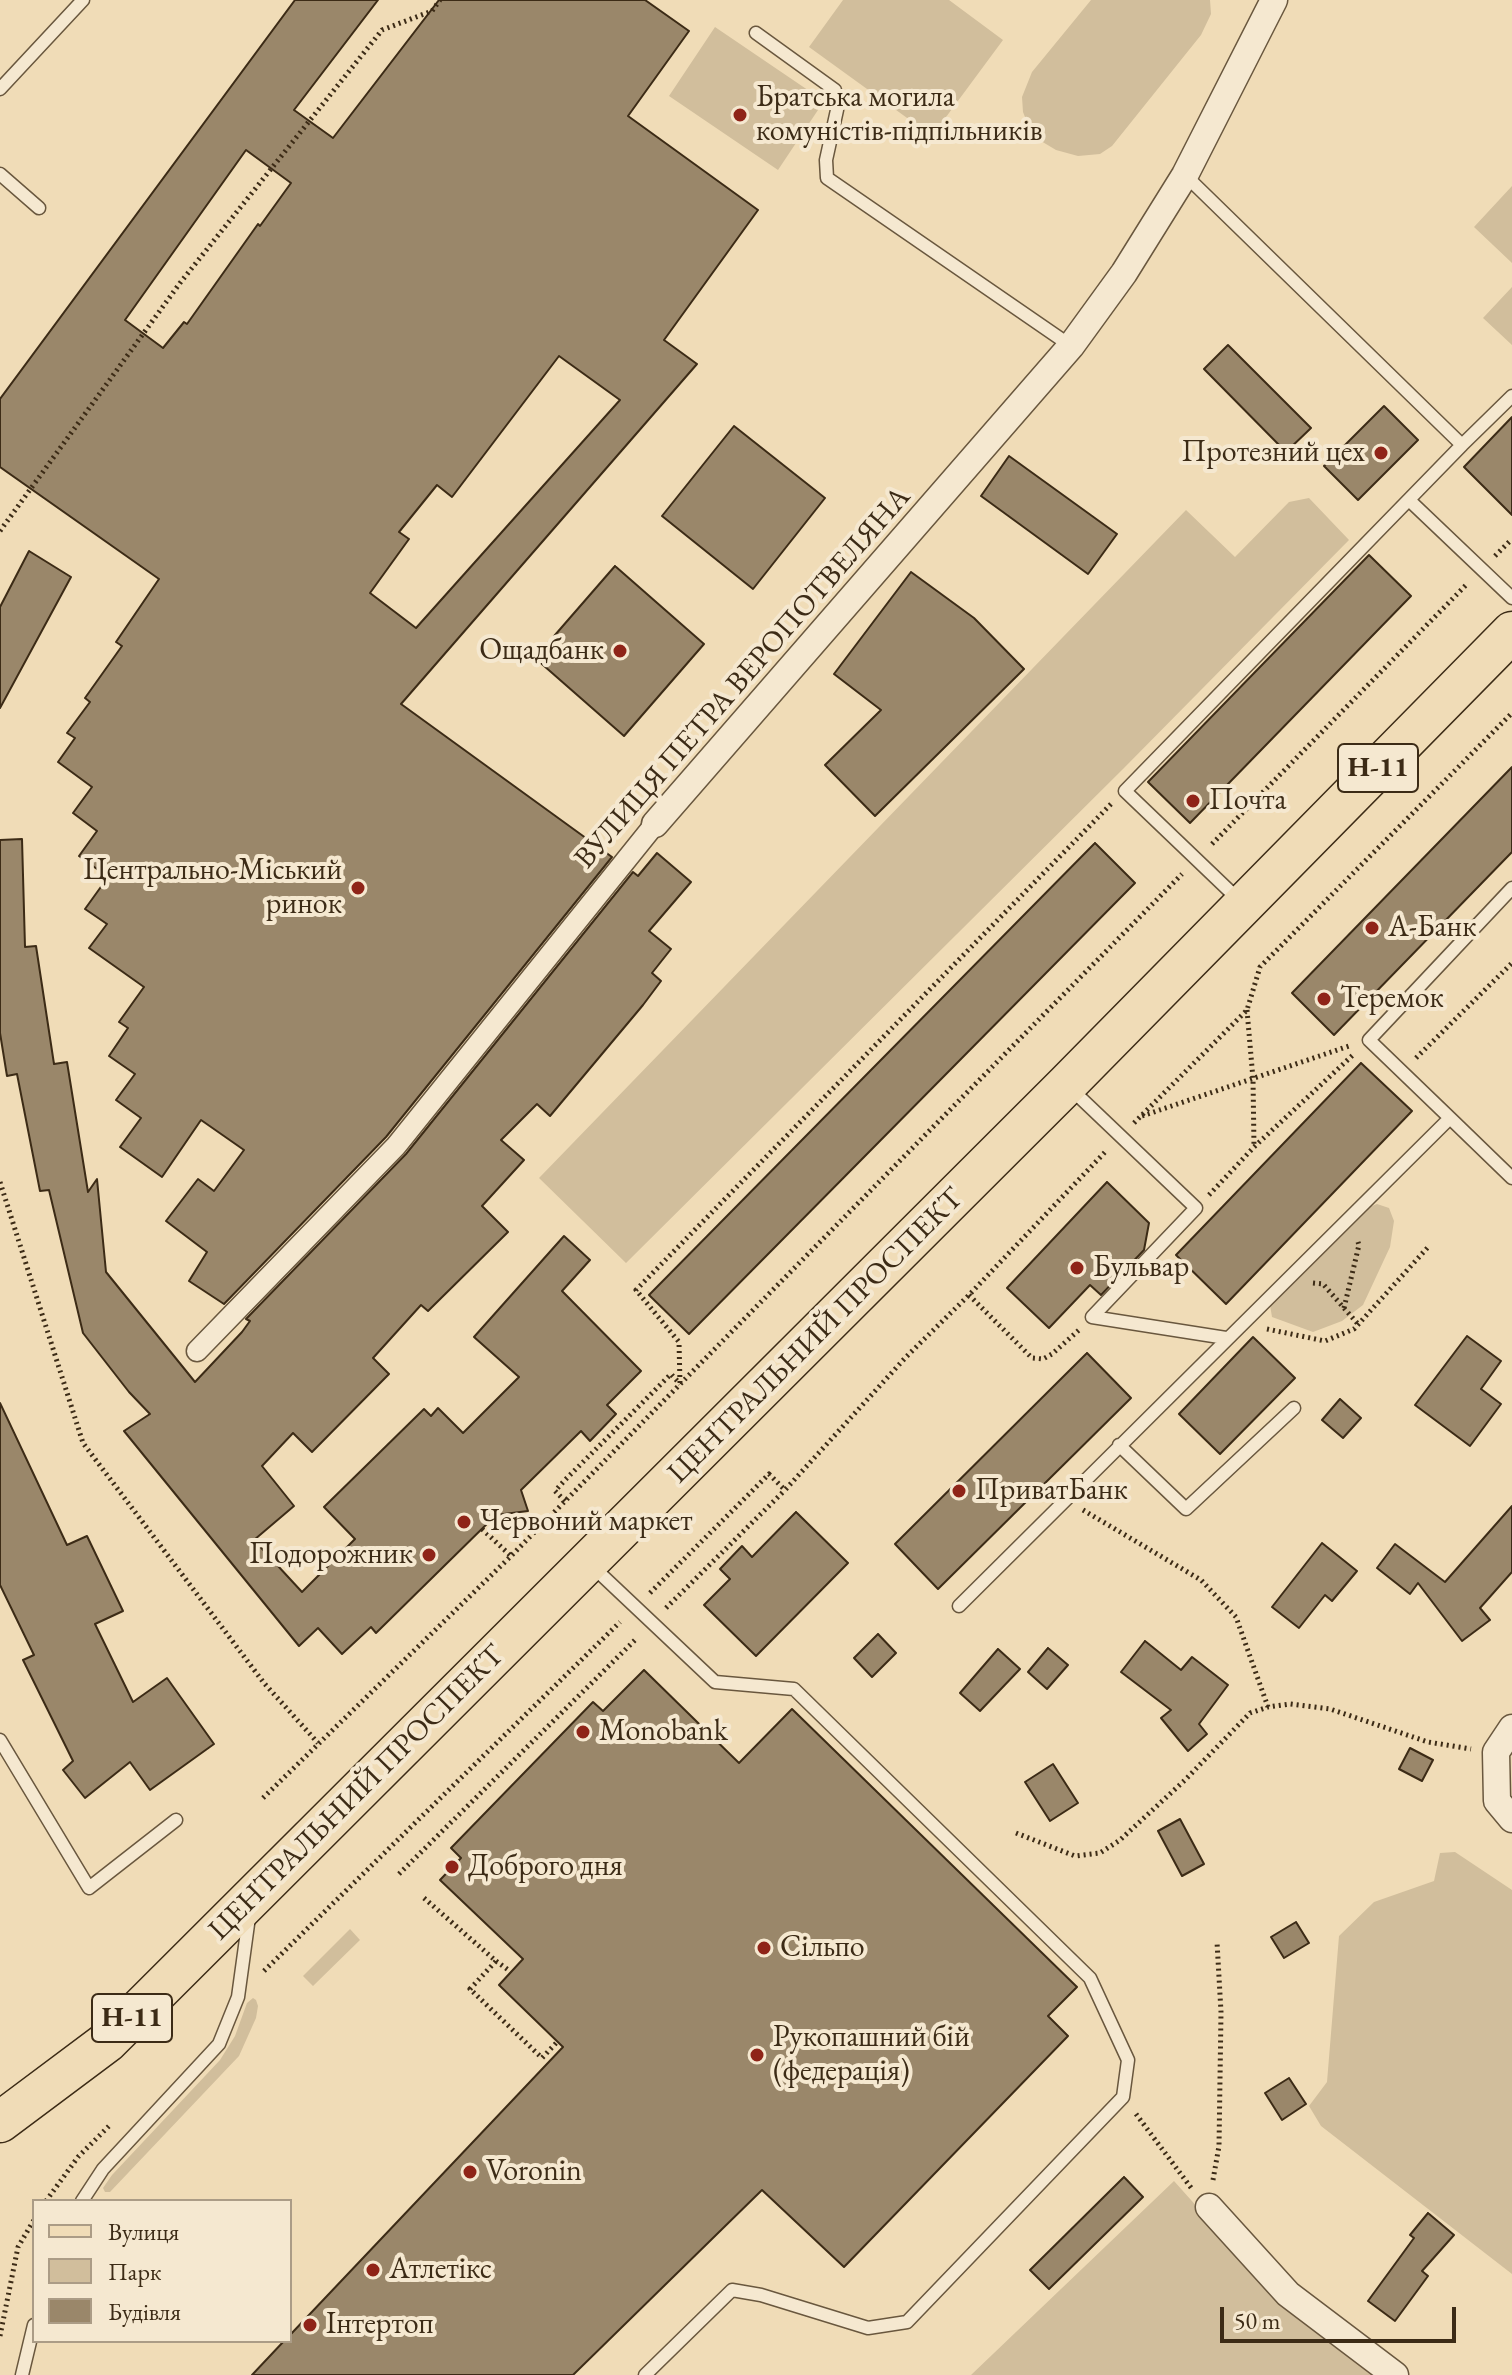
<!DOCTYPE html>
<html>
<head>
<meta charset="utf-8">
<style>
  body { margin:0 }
  #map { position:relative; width:1512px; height:2375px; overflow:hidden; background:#f0dcb7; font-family:"EB Garamond",serif }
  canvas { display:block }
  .legend { position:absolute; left:32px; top:2199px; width:260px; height:144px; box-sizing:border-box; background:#f5e8d0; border:2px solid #ab9c86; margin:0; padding:10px 14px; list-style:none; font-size:24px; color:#3c2b16 }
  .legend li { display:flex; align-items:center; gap:16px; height:40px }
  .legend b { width:40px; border:2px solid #ab9c86 }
  .scale { position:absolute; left:1220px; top:2307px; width:236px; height:36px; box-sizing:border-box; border:4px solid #3c2b16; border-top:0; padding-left:10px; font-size:24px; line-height:28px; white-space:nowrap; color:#3c2b16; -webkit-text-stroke:6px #f5e8d0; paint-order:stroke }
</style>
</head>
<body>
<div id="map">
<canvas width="1512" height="2375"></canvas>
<ul class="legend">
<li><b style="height:10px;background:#f0dcb7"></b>Вулиця</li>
<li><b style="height:22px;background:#d1be9c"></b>Парк</li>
<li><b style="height:22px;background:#9a876a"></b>Будівля</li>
</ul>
<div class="scale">50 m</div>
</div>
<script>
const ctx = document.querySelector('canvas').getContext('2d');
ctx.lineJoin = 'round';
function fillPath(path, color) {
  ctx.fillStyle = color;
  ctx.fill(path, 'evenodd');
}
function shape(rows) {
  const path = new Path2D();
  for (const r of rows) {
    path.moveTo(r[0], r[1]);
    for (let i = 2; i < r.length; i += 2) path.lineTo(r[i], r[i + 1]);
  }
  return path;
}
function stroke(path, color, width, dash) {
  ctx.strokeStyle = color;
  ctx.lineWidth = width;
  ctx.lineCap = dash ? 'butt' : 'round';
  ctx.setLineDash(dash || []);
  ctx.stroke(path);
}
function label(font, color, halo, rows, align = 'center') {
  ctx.font = font + ' "EB Garamond",serif';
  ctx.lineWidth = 8;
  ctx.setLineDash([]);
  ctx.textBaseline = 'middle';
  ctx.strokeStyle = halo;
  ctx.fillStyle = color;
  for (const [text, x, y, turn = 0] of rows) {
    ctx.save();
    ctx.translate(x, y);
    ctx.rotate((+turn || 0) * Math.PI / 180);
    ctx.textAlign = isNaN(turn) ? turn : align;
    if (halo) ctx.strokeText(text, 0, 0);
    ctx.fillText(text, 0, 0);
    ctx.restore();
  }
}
fillPath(shape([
  [843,0,949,0,1003,40,932,136,809,47],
  [1091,0,1210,0,1211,14,1201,35,1112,146,1100,154,1078,156,1056,150,1041,141,1029,127,1023,112,1022,97,1032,72],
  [715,27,824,101,778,170,669,96],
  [1512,186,1512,263,1474,227],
  [1512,287,1512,345,1483,318],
  [1309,498,1349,540,1123,769,626,1263,539,1178,1186,510,1235,557,1289,502],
  [1377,1204,1389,1208,1394,1221,1390,1247,1363,1305,1342,1321,1313,1332,1272,1317,1270,1305,1364,1209],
  [1455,1852,1512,1890,1512,2274,1321,2126,1309,2106,1327,2082,1339,1936,1374,1902,1434,1881,1440,1853],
  [350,1929,360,1940,313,1986,303,1976],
  [253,1998,256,2000,258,2006,256,2018,239,2056,110,2192,105,2192,103,2188,112,2175,220,2060,235,2036,247,2003],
  [1174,2181,1284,2304,1378,2375,971,2375]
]), '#d1be9c');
const building = shape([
  [295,0,378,0,294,110,333,138,439,0,645,0,689,31,628,116,758,210,664,340,697,364,401,704,612,857,386,1137,224,1304,189,1281,207,1252,166,1221,198,1179,214,1191,244,1150,201,1120,162,1177,120,1147,141,1118,116,1100,135,1074,109,1056,128,1028,119,1022,144,987,89,948,107,924,85,909,108,877,79,856,97,831,73,813,92,787,58,762,75,738,67,733,90,702,85,698,122,646,116,642,159,579,0,467,0,399,295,0],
  [246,150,291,183,260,226,258,224,187,324,184,322,163,348,125,320,246,150],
  [559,356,620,400,416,628,370,593,409,539,399,532,437,485,452,497,559,356],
  [1228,345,1311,428,1286,452,1204,369,1228,345],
  [1384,406,1418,440,1358,500,1324,466,1384,406],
  [1512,417,1512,515,1464,467,1512,417],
  [734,426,825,498,753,589,662,516,734,426],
  [1009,456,1117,534,1088,574,981,496,1009,456],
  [29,551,71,577,0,708,0,607,29,551],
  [1369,555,1411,596,1190,823,1148,782,1369,555],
  [615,566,704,644,624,736,535,658,615,566],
  [911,572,974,618,1024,669,875,816,825,765,881,710,834,674,911,572],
  [1512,767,1512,852,1334,1035,1292,993,1512,767],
  [22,839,25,947,36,946,54,1064,67,1062,88,1192,97,1179,106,1272,195,1382,242,1332,250,1321,246,1319,406,1154,633,872,638,876,657,853,691,882,649,931,671,949,652,973,661,981,643,1005,550,1116,537,1104,501,1140,524,1160,482,1206,508,1232,428,1311,421,1305,373,1358,389,1374,312,1452,293,1433,262,1466,294,1506,254,1540,302,1592,355,1539,324,1507,424,1409,431,1416,438,1408,463,1433,519,1377,474,1337,564,1236,590,1260,562,1291,641,1371,607,1405,616,1414,590,1441,581,1431,521,1490,528,1511,496,1515,376,1633,371,1627,342,1654,318,1628,299,1646,124,1431,150,1414,129,1392,83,1333,49,1190,40,1191,17,1074,7,1076,0,1033,0,840,22,839],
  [1095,843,1135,883,689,1334,649,1295,1095,843],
  [1361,1063,1412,1111,1226,1304,1176,1255,1361,1063],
  [1107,1182,1149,1223,1144,1250,1101,1295,1090,1285,1049,1328,1007,1288,1107,1182],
  [1467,1336,1501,1361,1481,1389,1501,1404,1470,1446,1415,1405,1467,1336],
  [1253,1337,1295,1378,1220,1454,1179,1414,1253,1337],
  [1087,1353,1131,1398,938,1589,895,1544,1087,1353],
  [1340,1399,1361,1418,1343,1438,1322,1420,1340,1399],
  [0,1403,67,1545,87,1536,123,1611,95,1624,133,1702,167,1678,214,1744,150,1790,130,1762,85,1798,63,1770,73,1761,23,1660,34,1655,0,1585,0,1403],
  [1512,1506,1512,1572,1480,1608,1490,1620,1462,1641,1418,1583,1410,1594,1377,1568,1395,1544,1445,1582,1512,1506],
  [796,1512,848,1563,756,1656,704,1605,730,1579,720,1569,742,1546,752,1557,796,1512],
  [1322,1543,1357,1571,1332,1601,1325,1595,1299,1628,1272,1607,1322,1543],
  [878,1634,896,1653,872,1677,854,1658,878,1634],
  [1145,1641,1181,1670,1192,1657,1228,1685,1199,1724,1207,1734,1188,1751,1161,1718,1171,1710,1121,1672,1145,1641],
  [1048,1648,1068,1665,1047,1689,1028,1672,1048,1648],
  [998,1649,1020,1669,980,1711,960,1693,998,1649],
  [644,1670,739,1763,792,1709,1077,1987,1048,2016,1068,2036,844,2267,762,2190,573,2375,252,2375,284,2341,290,2341,290,2335,563,2047,499,1985,523,1959,440,1880,461,1858,451,1848,593,1702,603,1711,644,1670],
  [1410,1748,1433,1760,1422,1781,1399,1769,1410,1748],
  [1053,1764,1078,1803,1050,1821,1025,1782,1053,1764],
  [1180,1819,1204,1864,1182,1876,1158,1831,1180,1819],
  [1296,1922,1309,1943,1284,1958,1271,1937,1296,1922],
  [1289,2078,1306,2104,1282,2120,1265,2093,1289,2078],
  [1124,2177,1143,2197,1049,2289,1030,2270,1124,2177],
  [1428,2213,1454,2235,1422,2271,1428,2276,1395,2321,1368,2301,1414,2238,1410,2235,1428,2213]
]);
fillPath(building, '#9a876a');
stroke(building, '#3c2b16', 2);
const service = shape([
  [756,33,835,90,837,110,826,160,827,178,1071,346],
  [0,89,83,0],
  [0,174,39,208],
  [1185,175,1462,445,1512,396],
  [1409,500,1512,598],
  [1241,902,1125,791,1462,445],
  [1069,1087,1196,1208,1092,1317,1226,1338],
  [1450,1118,1369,1040,1512,888],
  [1119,1445,1186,1509,1294,1408],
  [591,1565,715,1682,794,1689,1090,1978,1128,2060,1123,2097,907,2322,868,2328,761,2295,732,2290,645,2375],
  [959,1606,1450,1118,1512,1178],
  [0,1740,89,1888,176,1820],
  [82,2201,103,2169,219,2044,238,1997,249,1917],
  [22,2375,34,2325]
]);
const pedestrian = shape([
  [197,1351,396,1146,655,824]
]);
const minor = shape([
  [655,824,1071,346,1124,273,1185,175,1274,0],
  [1512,1728,1496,1752,1497,1801,1512,1819],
  [1209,2207,1288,2294,1395,2375]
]);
const primary = shape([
  [0,2122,107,2042,1066,1085,1512,632]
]);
stroke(service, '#69573e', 15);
stroke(pedestrian, '#69573e', 23);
stroke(minor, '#69573e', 29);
stroke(primary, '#3c2b16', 43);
stroke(shape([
  [0,531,180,283,382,30,432,11,440,0],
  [1495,556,1512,539],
  [1212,844,1468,583],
  [1247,1010,1253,1079,1254,1146],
  [1416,1058,1512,963],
  [1142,1116,1349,1046],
  [1134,1123,1247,1010,1260,967,1512,713],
  [0,1182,83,1443,264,1683,318,1743],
  [1209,1195,1254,1147,1354,1054],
  [1313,1283,1323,1284,1358,1324],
  [969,1295,1032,1358,1043,1359,1052,1354,1079,1330],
  [1344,1308,1359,1245,1357,1239],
  [1267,1329,1325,1341,1354,1329,1429,1246],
  [680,1383,679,1342,636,1290,1112,803],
  [565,1501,555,1491,565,1480,671,1374,680,1384],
  [1083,1510,1201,1580,1236,1617,1268,1707],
  [482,1529,511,1556],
  [650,1593,769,1474,785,1490,906,1357,969,1295,1107,1150],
  [666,1608,785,1490],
  [263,1798,511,1556,1182,874],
  [1016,1833,1075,1856,1100,1853,1120,1840,1185,1780,1250,1713,1268,1707,1290,1704,1330,1709,1428,1742,1471,1749],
  [399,1874,637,1638],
  [424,1898,496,1961,470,1989,542,2058,558,2041],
  [496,1961,511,1972],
  [264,1971,620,1622],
  [1136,2114,1192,2189],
  [1213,2180,1219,2146,1221,2012,1217,1942],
  [46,2201,78,2157,110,2125],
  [0,2336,18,2247,34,2220]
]), '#3c2b16', 5, [2, 4]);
stroke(service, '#f5e8d0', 12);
stroke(pedestrian, '#f5e8d0', 20);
stroke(minor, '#f5e8d0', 26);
stroke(primary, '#f0dcb7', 40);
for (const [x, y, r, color] of [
  [740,115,8,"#8f2418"],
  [1381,453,8,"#8f2418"],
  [620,651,8,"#8f2418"],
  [1193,801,8,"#8f2418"],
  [358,888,8,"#8f2418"],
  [1372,928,8,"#8f2418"],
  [1324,999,8,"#8f2418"],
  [1077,1268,8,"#8f2418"],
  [959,1491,8,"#8f2418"],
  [464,1522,8,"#8f2418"],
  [429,1555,8,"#8f2418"],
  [583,1732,8,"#8f2418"],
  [452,1867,8,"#8f2418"],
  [764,1948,8,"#8f2418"],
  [757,2055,8,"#8f2418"],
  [470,2172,8,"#8f2418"],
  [373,2270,8,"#8f2418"],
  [310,2325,8,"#8f2418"]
]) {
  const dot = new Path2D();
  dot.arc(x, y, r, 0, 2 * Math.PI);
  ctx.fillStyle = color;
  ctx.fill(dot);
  stroke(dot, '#f5e8d0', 3);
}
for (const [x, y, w] of [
  [1378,768,80],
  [132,2018,80]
]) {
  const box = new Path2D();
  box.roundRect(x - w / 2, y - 24, w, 48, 6);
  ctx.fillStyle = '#f5e8d0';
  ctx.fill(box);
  stroke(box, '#3c2b16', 2);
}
label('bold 28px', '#3c2b16', null, [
  ["Н-11",1378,768],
  ["Н-11",132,2018]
]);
label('30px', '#3c2b16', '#f5e8d0', [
  ["Братська могила",756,98],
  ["комуністів-підпільників",756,132],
  ["Протезний цех",1365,453,"right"],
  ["Ощадбанк",604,651,"right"],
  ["Почта",1209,801],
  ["Центрально-Міський",342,871,"right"],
  ["ринок",342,905,"right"],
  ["А-Банк",1388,928],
  ["Теремок",1340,999],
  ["Бульвар",1093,1268],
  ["ПриватБанк",975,1491],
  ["Червоний маркет",480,1522],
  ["Подорожник",413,1555,"right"],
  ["Monobank",599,1732],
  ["Доброго дня",468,1867],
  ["Сільпо",780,1948],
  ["Рукопашний бій",773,2038],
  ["(федерація)",773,2072],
  ["Voronin",486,2172],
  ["Атлетікс",389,2270],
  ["Інтертоп",326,2325]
], 'left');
label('30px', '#3c2b16', '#f5e8d0', [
  ["ВУЛИЦЯ ПЕТРА ВЕРОПОТВЕЛЯНА",743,678,-49],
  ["ЦЕНТРАЛЬНИЙ ПРОСПЕКТ",816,1336,-45],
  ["ЦЕНТРАЛЬНИЙ ПРОСПЕКТ",357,1793,-45]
]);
</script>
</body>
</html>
